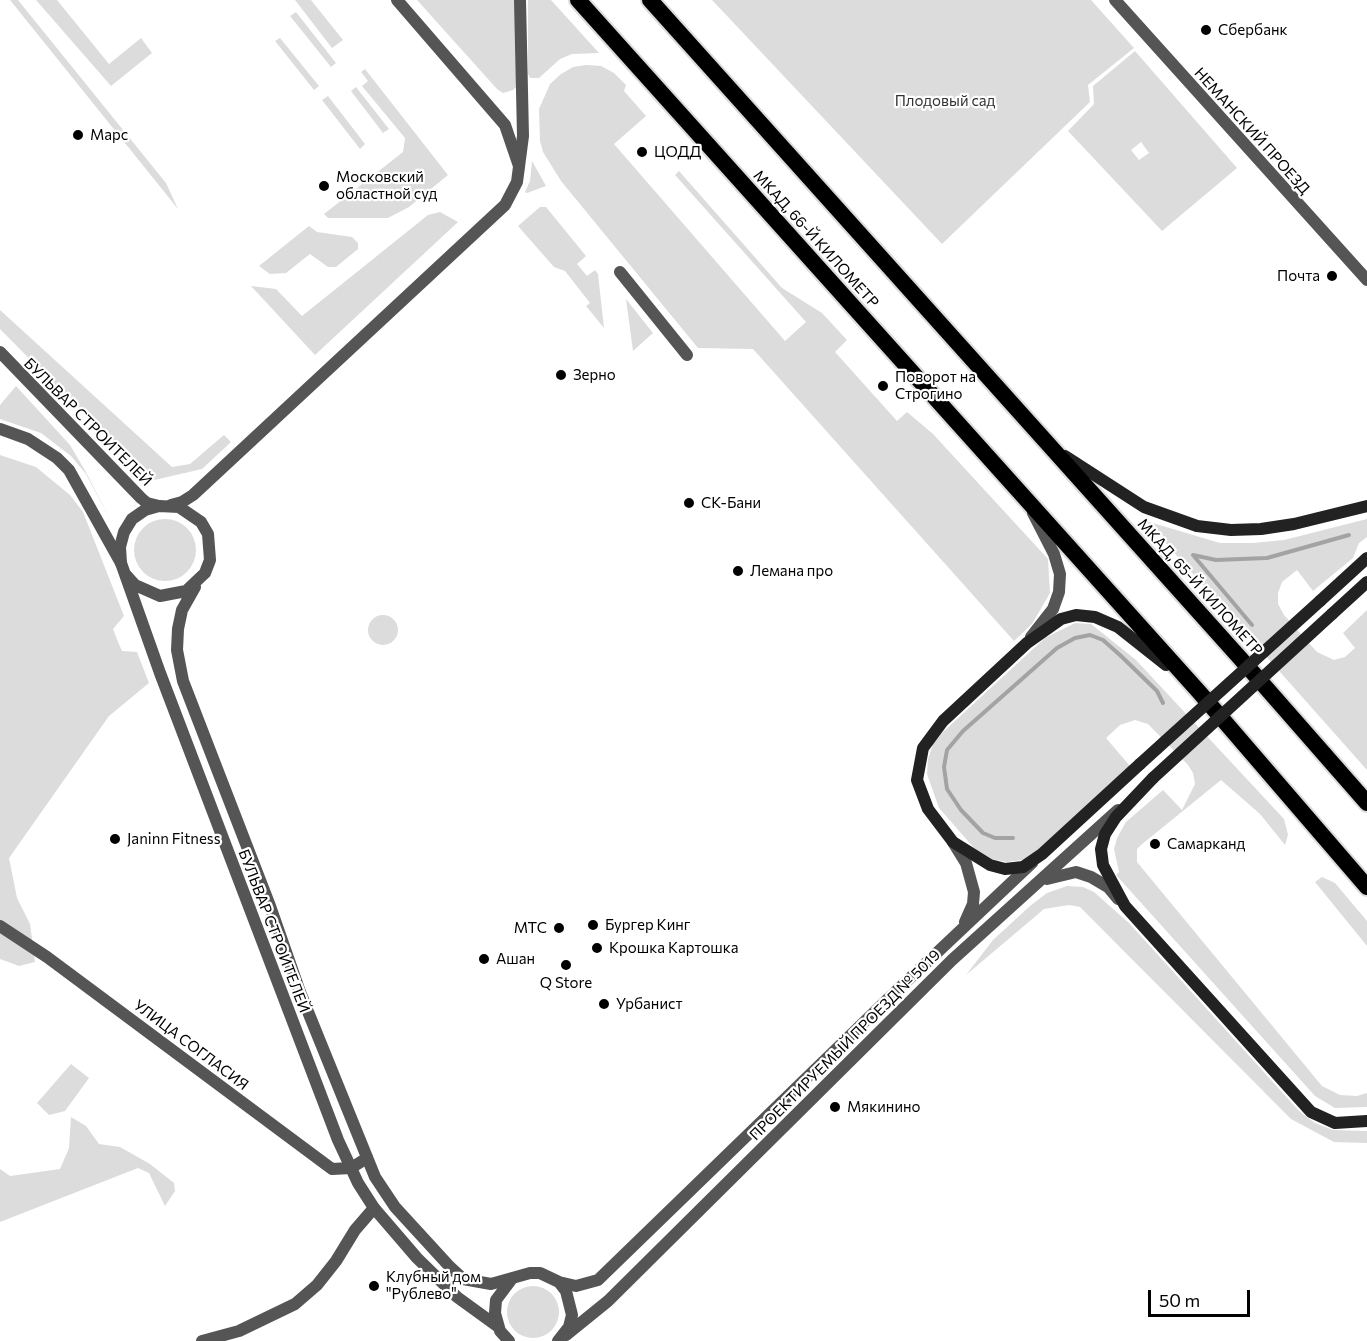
<!DOCTYPE html>
<html>
<head>
<meta charset="utf-8">
<style>
  body { margin:0 }
  #map { position:relative; width:1367px; height:1341px; overflow:hidden; background:#fff; font-family:Commissioner,sans-serif }
  canvas { display:block }
  .scale { position:absolute; left:1148px; top:1290px; width:102px; height:27px; box-sizing:border-box; border:3px solid #000; border-top:0; padding-left:8px; font-size:18px; line-height:21px; white-space:nowrap; color:#000; -webkit-text-stroke:4px #fff; paint-order:stroke }
</style>
</head>
<body>
<div id="map">
<canvas width="1367" height="1341"></canvas>
<div class="scale">50 m</div>
</div>
<script>
const ctx = document.querySelector('canvas').getContext('2d');
ctx.lineJoin = 'round';
function fillPath(path, color) {
  ctx.fillStyle = color;
  ctx.fill(path, 'evenodd');
}
function shape(rows) {
  const path = new Path2D();
  for (const r of rows) {
    if (r.length === 3) {
      path.moveTo(r[0] + r[2], r[1]);
      path.arc(r[0], r[1], r[2], 0, 2 * Math.PI);
      continue;
    }
    path.moveTo(r[0], r[1]);
    for (let i = 2; i < r.length; i += 2) path.lineTo(r[i], r[i + 1]);
  }
  return path;
}
function stroke(path, color, width, dash) {
  ctx.strokeStyle = color;
  ctx.lineWidth = width;
  ctx.lineCap = dash ? 'butt' : 'round';
  ctx.setLineDash(dash || []);
  ctx.stroke(path);
}
function label(font, color, halo, rows, align = 'center') {
  ctx.font = font + ' Commissioner,sans-serif';
  ctx.lineWidth = 4.5;
  ctx.setLineDash([]);
  ctx.textBaseline = 'middle';
  ctx.strokeStyle = halo;
  ctx.fillStyle = color;
  for (const [text, x, y, turn = 0] of rows) {
    ctx.save();
    ctx.translate(x, y);
    ctx.rotate((+turn || 0) * Math.PI / 180);
    ctx.textAlign = isNaN(turn) ? turn : align;
    if (halo) ctx.strokeText(text, 0, 0);
    ctx.fillText(text, 0, 0);
    ctx.restore();
  }
}
fillPath(shape([
  [10,0,18,0,166,183,178,209],
  [36,0,57,0,109,64,141,38,152,53,111,86],
  [295,0,311,0,343,40,332,48],
  [417,0,517,0,517,86,513,90,503,93,497,89],
  [528,0,551,0,599,53,572,54,560,59,539,78,530,78,528,74],
  [712,0,1091,0,1134,48,1088,85,1090,102,942,244],
  [296,12,336,63,331,67,290,16],
  [280,38,319,86,314,90,275,41],
  [1135,51,1237,168,1162,231,1068,131,1094,104,1093,86],
  [1141,142,1149,153,1139,160,1131,150],
  [586,65,601,66,614,73,626,85,624,91,646,116,614,144,785,341,806,322,675,175,679,171,782,288,822,313,847,340,835,352,897,421,907,412,933,434,1048,559,1050,593,1032,624,1014,641,753,349,698,348,561,181,543,152,540,141,539,109,550,84,561,74,573,67],
  [365,69,448,175,409,207,388,218,328,218,324,214,403,152,405,138,362,86,368,81,361,72],
  [356,87,389,129,383,133,351,91],
  [328,96,365,144,360,149,322,100],
  [532,161,546,186,527,193,525,192,530,181],
  [540,207,546,207,586,256,577,264,587,276,595,270,598,274,604,328,586,306,590,303,565,271,554,267,518,226],
  [440,212,458,222,315,355,251,286,276,289,302,316,428,215],
  [309,226,317,232,352,237,358,243,358,249,336,267,328,267,310,254,286,273,270,274,259,266],
  [626,299,653,333,633,351],
  [0,310,172,467,190,464,224,435,231,442,202,469,150,481,0,329],
  [16,386,70,445,87,474,112,523,86,474,71,456,41,433,0,419,0,405],
  [0,455,36,467,70,495,83,512,124,616,113,629,118,642,122,651,137,652,149,683,109,716,9,858,17,898,30,924,35,962,19,966,0,959],
  [1367,519,1367,537,1359,543,1353,558,1313,591,1297,570,1282,582,1278,593,1278,604,1284,615,1317,652,1334,660,1345,657,1355,648,1343,633,1367,610,1367,770,1146,521,1220,543,1253,543,1284,540],
  [165,550,31],
  [383,630,15],
  [1075,623,1091,624,1136,660,1284,819,1288,835,1285,845,1260,814,1221,780,1141,845,1137,849,1137,862,1322,1086,1340,1095,1357,1096,1367,1093,1367,1107,1335,1108,1315,1096,1116,875,1119,872,1114,849,1117,838,1126,822,1163,790,1182,810,1195,784,1193,773,1188,765,1148,724,1135,720,1120,725,1106,738,1130,766,1039,849,1022,860,1007,862,992,859,974,848,939,808,927,774,928,759,933,744,944,731,1045,638],
  [1322,877,1335,883,1367,921,1367,946,1315,882],
  [1067,886,1083,887,1094,892,1130,924,1300,1112,1315,1123,1333,1130,1367,1131,1367,1143,1334,1142,1291,1119,1080,907,1069,905,1044,909,966,975,993,940,1030,906,1047,893],
  [71,1064,89,1078,65,1111,49,1115,37,1103],
  [71,1117,86,1126,99,1144,120,1147,150,1164,174,1183,175,1191,165,1206,149,1173,138,1168,0,1222,0,1169,10,1176,60,1169,69,1148],
  [533,1312,26]
]), '#dcdcdc');
stroke(shape([
  [1252,625,1193,555,1216,560,1267,558,1349,535],
  [1013,838,995,838,983,833,961,810,947,789,944,767,947,750,963,731,1057,648,1075,638,1090,635,1103,640,1121,656,1157,691,1163,703]
]), '#a3a3a3', 4);
const trunk = shape([
  [578,0,1200,693,1367,887],
  [650,0,1240,658,1367,803]
]);
stroke(trunk, '#dbdbdb', 20);
stroke(shape([
  [397,0,505,125,519,166],
  [620,272,687,355],
  [0,352,141,498,147,503,159,506],
  [0,429,28,439,57,458,69,470,121,563],
  [0,926,47,957,332,1169,351,1168,367,1158],
  [202,1341,239,1331,295,1304,317,1285,336,1261,355,1230,374,1208]
]), '#555', 12);
stroke(shape([
  [1115,0,1367,280],
  [171,505,182,502,193,495,505,205,517,182,523,136,520,0],
  [126,575,135,585,160,596,186,591,205,573,210,560,208,534,201,522,179,507,159,506,145,510,132,519,124,532,120,547,121,563,160,673,338,1140,358,1183,374,1208,417,1258,457,1297,497,1326],
  [195,587,182,610,178,629,177,650,183,681,270,906,300,992,375,1177,395,1207,450,1267,463,1279,491,1284,530,1273,540,1273,559,1282,566,1291,572,1315,569,1327,558,1341],
  [1031,637,1053,609,1059,592,1060,574,1054,554,1033,513],
  [953,842,966,863,974,892,973,904,965,922],
  [1047,879,1076,872,1091,877,1108,887,1118,899],
  [559,1282,576,1286,598,1280,891,996,1032,863],
  [566,1335,608,1301,952,960,1118,810],
  [509,1341,500,1331,495,1313,496,1300,511,1280]
]), '#555', 12);
stroke(shape([
  [1065,456,1144,507,1197,526,1231,530,1261,529,1294,524,1367,506],
  [1320,601,1367,558],
  [1332,614,1367,582],
  [1140,764,1042,854,1023,867,1005,869,990,865,953,842,928,809,917,780,923,748,943,721,1027,643,1061,619,1076,615,1095,617,1118,627,1166,665],
  [1153,778,1116,817,1105,834,1101,849,1103,865,1125,906,1311,1112,1335,1123,1367,1121]
]), '#222', 12);
stroke(trunk, '#000', 16);
stroke(shape([
  [1140,764,1320,601],
  [1153,778,1332,614]
]), '#222', 12);
for (const [x, y, r, color] of [
  [1206,30,6,"#000"],
  [78,135,6,"#000"],
  [642,152,6,"#000"],
  [324,186,6,"#000"],
  [1332,276,6,"#000"],
  [561,375,6,"#000"],
  [883,386,6,"#000"],
  [689,503,6,"#000"],
  [738,571,6,"#000"],
  [115,839,6,"#000"],
  [1155,844,6,"#000"],
  [593,925,6,"#000"],
  [559,928,6,"#000"],
  [597,948,6,"#000"],
  [484,959,6,"#000"],
  [566,965,6,"#000"],
  [604,1004,6,"#000"],
  [835,1107,6,"#000"],
  [374,1286,6,"#000"]
]) {
  const dot = new Path2D();
  dot.arc(x, y, r, 0, 2 * Math.PI);
  ctx.fillStyle = color;
  ctx.fill(dot);
  stroke(dot, '#fff', 2);
}
label('15px', '#000', '#fff', [
  ["Сбербанк",1218,30],
  ["Марс",90,135],
  ["ЦОДД",654,152],
  ["Московский",336,177],
  ["областной суд",336,194],
  ["Почта",1320,276,"right"],
  ["Зерно",573,375],
  ["Поворот на",895,377],
  ["Строгино",895,394],
  ["СК-Бани",701,503],
  ["Лемана про",750,571],
  ["Janinn Fitness",127,839],
  ["Самарканд",1167,844],
  ["Бургер Кинг",605,925],
  ["МТС",547,928,"right"],
  ["Крошка Картошка",609,948],
  ["Ашан",496,959],
  ["Q Store",566,983,"center"],
  ["Урбанист",616,1004],
  ["Мякинино",847,1107],
  ["Клубный дом",386,1277],
  ["\"Рублево\"",386,1294]
], 'left');
label('15px', '#333', '#fff', [
  ["Плодовый сад",945,101]
]);
label('15px', '#000', '#fff', [
  ["НЕМАНСКИЙ ПРОЕЗД",1252,131,48],
  ["МКАД, 66-Й КИЛОМЕТР",816,239,48],
  ["БУЛЬВАР СТРОИТЕЛЕЙ",88,422,45],
  ["МКАД, 65-Й КИЛОМЕТР",1200,587,48],
  ["БУЛЬВАР СТРОИТЕЛЕЙ",274,931,69],
  ["УЛИЦА СОГЛАСИЯ",191,1045,37],
  ["ПРОЕКТИРУЕМЫЙ ПРОЕЗД № 5019",845,1045,-45]
]);
</script>
</body>
</html>
